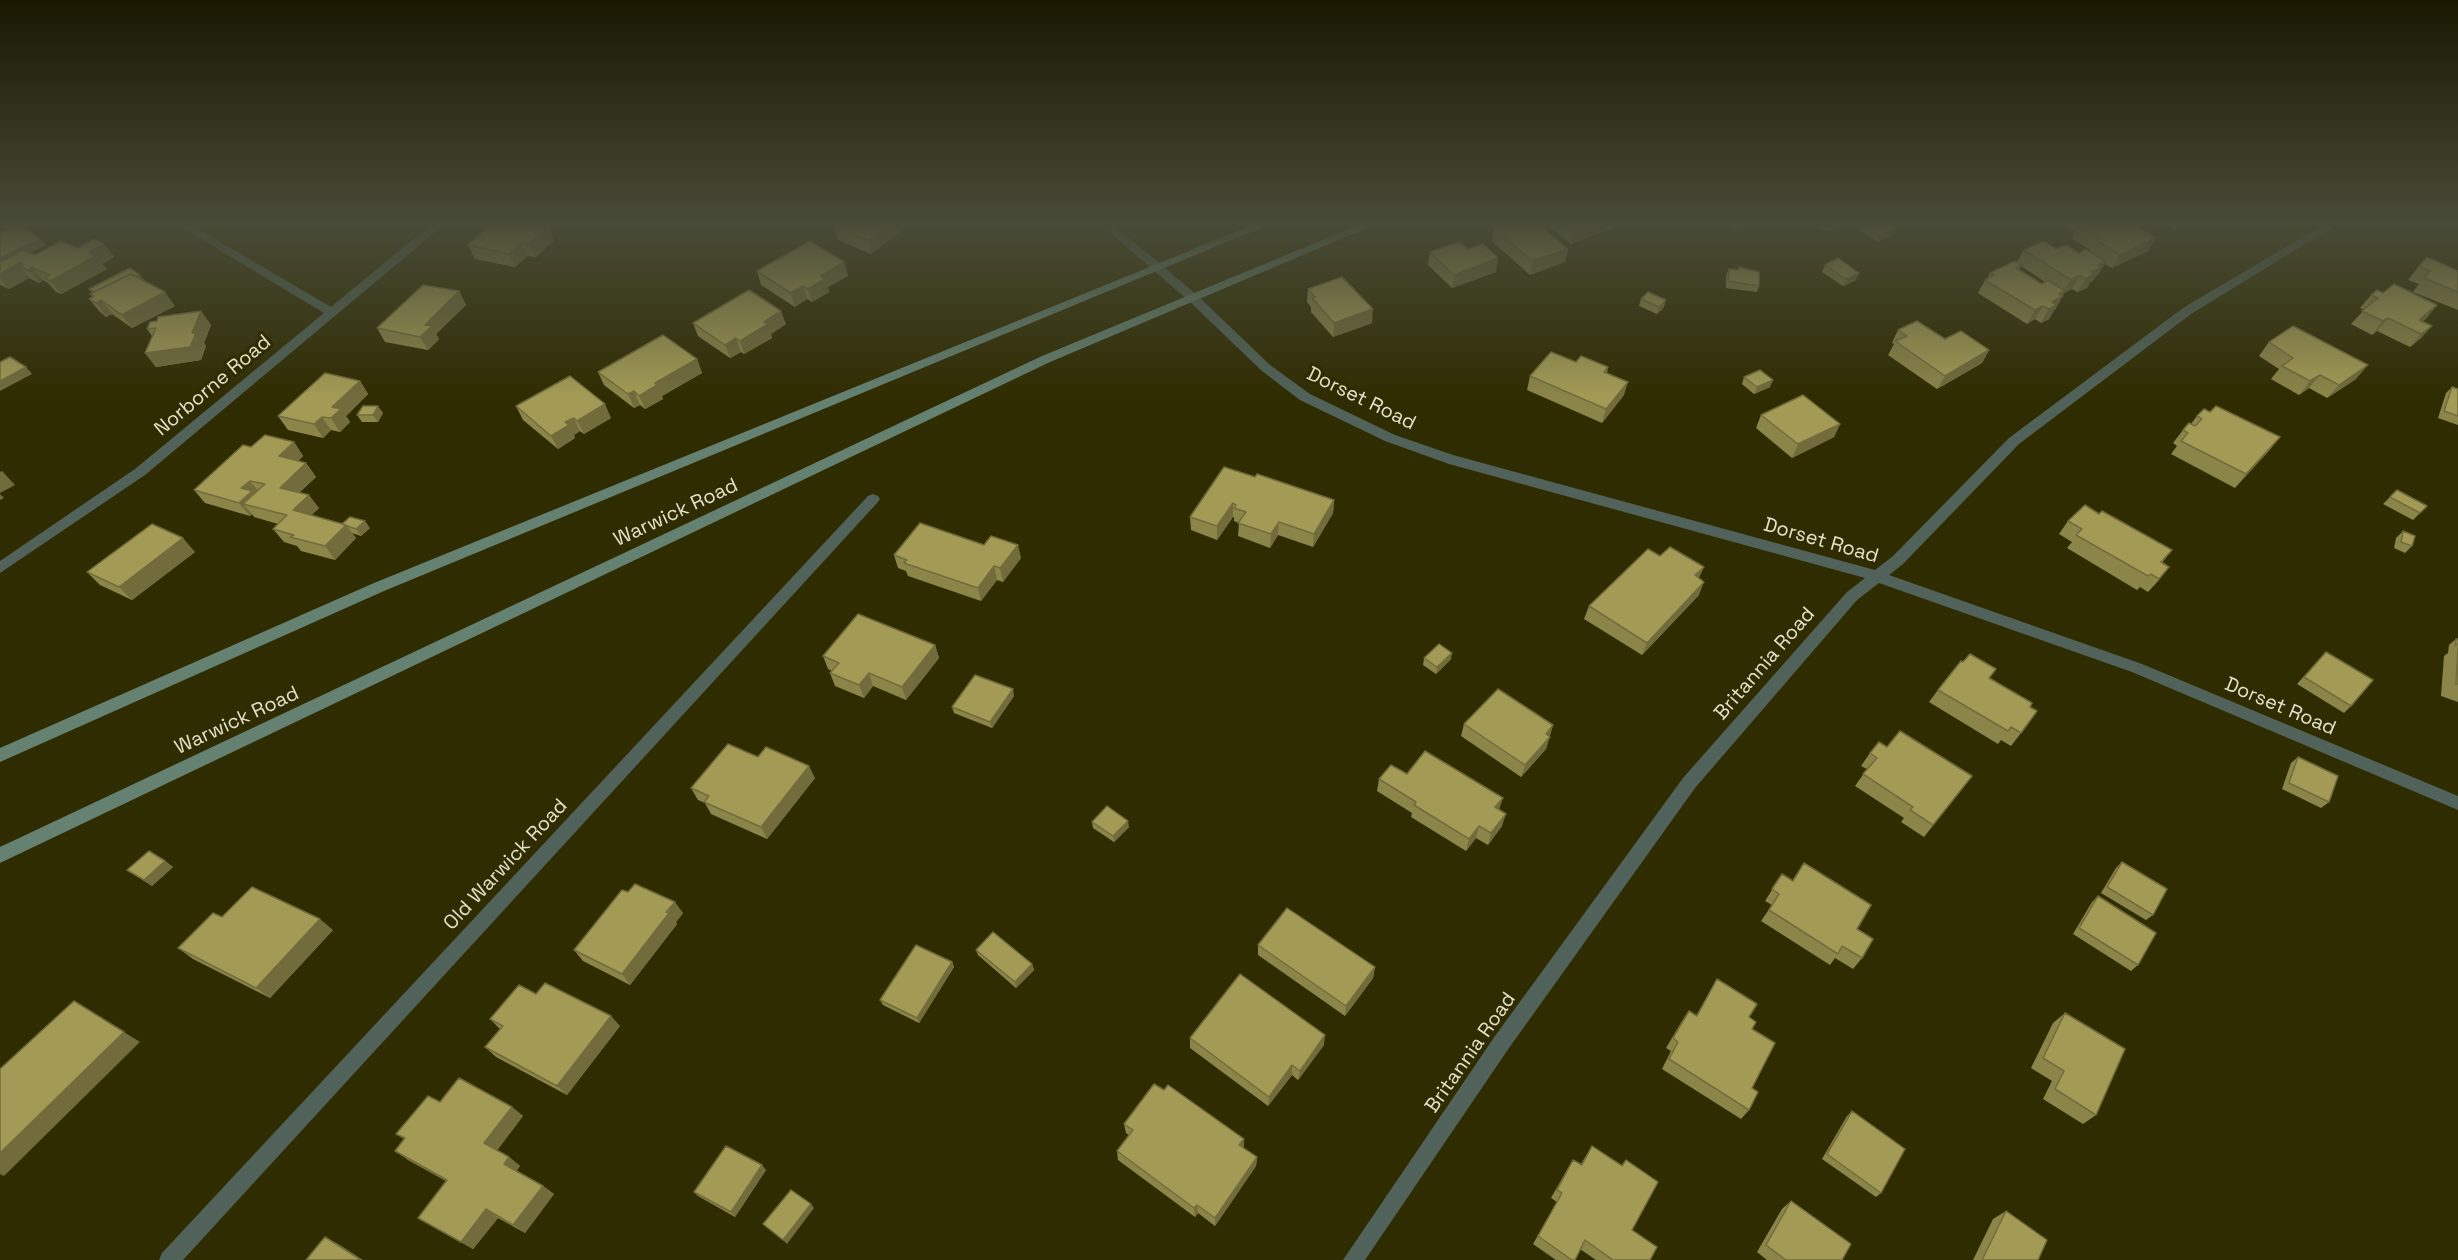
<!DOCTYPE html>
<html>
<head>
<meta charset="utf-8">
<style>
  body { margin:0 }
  canvas { display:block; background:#302c01 }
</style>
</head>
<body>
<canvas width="2458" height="1260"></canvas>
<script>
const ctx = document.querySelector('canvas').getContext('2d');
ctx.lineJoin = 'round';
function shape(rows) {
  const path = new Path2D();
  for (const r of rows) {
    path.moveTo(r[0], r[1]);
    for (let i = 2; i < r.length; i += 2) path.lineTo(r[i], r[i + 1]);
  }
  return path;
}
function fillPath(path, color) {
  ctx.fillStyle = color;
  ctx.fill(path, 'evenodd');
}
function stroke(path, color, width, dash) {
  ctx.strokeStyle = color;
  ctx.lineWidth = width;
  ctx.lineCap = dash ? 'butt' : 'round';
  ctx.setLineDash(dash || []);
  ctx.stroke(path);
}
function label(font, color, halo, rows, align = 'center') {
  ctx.font = font + ' "Space Grotesk",sans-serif';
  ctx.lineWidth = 6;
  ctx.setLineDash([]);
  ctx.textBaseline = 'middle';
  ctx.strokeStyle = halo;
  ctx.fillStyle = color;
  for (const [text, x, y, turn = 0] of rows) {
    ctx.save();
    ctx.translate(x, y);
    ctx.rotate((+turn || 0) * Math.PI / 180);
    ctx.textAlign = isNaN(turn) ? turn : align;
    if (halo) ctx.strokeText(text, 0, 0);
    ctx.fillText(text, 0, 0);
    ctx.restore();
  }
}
fillPath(shape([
  [173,222,186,222,331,307,434,222,447,222,145,475,0,573,0,561,135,469,324,313,173,222],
  [1098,222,1110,222,1197,295,1270,365,1310,394,1395,435,1453,455,1875,570,1893,556,2009,438,2183,308,2328,222,2341,222,2191,314,2019,444,1903,564,1889,575,2142,664,2458,796,2458,810,2132,672,1879,583,1857,600,1695,788,1509,1048,1365,1260,1343,1260,1495,1036,1683,778,1847,592,1865,578,1449,464,1385,441,1300,400,1262,371,1189,301,1098,222],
  [873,494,878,496,880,499,878,502,183,1260,159,1260,162,1253,868,496,873,494]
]), '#506259');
fillPath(shape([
  [1260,222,1275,222,384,591,0,762,0,748,374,583,1260,222],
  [1366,222,1381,222,1050,362,0,863,0,847,1042,356,1366,222]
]), '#648172');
fillPath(shape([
  [1545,222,1616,222,1615,227,1571,244,1545,223],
  [1729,222,1745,222,1743,226,1736,229,1729,224],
  [1816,222,1844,222,1842,227,1823,231,1815,223],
  [1857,222,1888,222,1897,227,1894,234,1878,242,1855,227],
  [2060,222,2128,222,2148,251,2112,268,2105,264,2098,275,2096,276,2093,281,2090,282,2087,288,2077,292,2072,289,2064,293,2055,310,2054,310,2049,319,2041,323,2035,319,2027,324,1978,293,1985,280,1987,279,1990,273,2017,262,2024,250,2056,249,2079,253,2090,251,2091,250,2072,239,2076,231],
  [2021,266,2045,282,2042,284,2019,270],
  [2162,222,2190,222,2175,229],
  [834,226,904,229,871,254,838,240],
  [549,228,554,240,536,257,527,256,515,267,475,259,468,245],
  [1494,228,1568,249,1565,262,1530,275,1492,241],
  [0,233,46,245,30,253,35,255,104,244,114,257,102,264,107,269,61,294,56,292,48,283,43,280,39,283,29,278,9,289,0,285],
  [1430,252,1496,272,1452,288,1428,265],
  [844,262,848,276,828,287,829,292,812,302,807,299,795,307,761,285,757,271],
  [1825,265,1856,280,1843,286,1822,272],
  [2419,266,2458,271,2458,310,2413,292,2419,284,2408,280],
  [1739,267,1759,286,1757,292,1726,288,1726,275,1729,269,1738,270],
  [145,281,175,306,132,328,112,314,106,317,100,312,89,299,93,297,90,294,93,293,89,289],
  [1308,289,1372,323,1333,337,1311,312,1311,307,1307,302],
  [459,291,466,305,436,334,439,339,428,350,385,342,377,328],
  [2383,293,2437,305,2422,321,2432,326,2420,339,2410,347,2377,331,2372,335,2351,324,2364,310,2360,308,2371,295],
  [1641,299,1664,307,1657,314,1639,306],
  [201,311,211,325,204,343,206,346,201,360,156,367,145,353,152,336,147,329],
  [693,323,786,324,771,334,772,338,744,354,741,352,730,358,698,336],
  [1898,330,1945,339,1989,350,1982,363,1937,389,1888,355,1894,344,1892,343],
  [2269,342,2356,379,2327,398,2309,388,2299,395,2271,379,2279,369,2259,356],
  [697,359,702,373,662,396,663,399,645,409,640,405,634,408,604,385,598,372],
  [1576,362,1608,367,1607,373,1624,395,1602,423,1527,390,1530,376],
  [1744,377,1770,387,1754,394,1742,384],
  [360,381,368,394,346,416,350,422,340,432,331,430,323,438,288,430,278,416],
  [2452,387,2458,389,2458,425,2438,418,2446,393],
  [516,406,611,418,584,434,580,431,574,435,575,438,558,449,523,420],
  [2210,412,2280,437,2235,488,2171,454,2177,446,2173,443,2183,430,2191,424,2197,416],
  [383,413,378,422,362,422,357,415],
  [1761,415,1840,424,1834,437,1792,458,1756,428],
  [294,442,303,456,298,461,306,463,316,477,299,493,319,508,311,515,342,524,370,528,361,536,352,533,356,538,335,560,301,551,297,546,284,542,273,529,278,524,254,517,252,514,250,516,205,503,194,490,251,447],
  [1255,477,1334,500,1333,513,1313,547,1278,535,1270,548,1238,536,1239,523,1234,521,1234,517,1233,517,1217,540,1191,530,1190,517],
  [2397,490,2427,506,2413,520,2383,504],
  [2099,514,2172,550,2162,563,2159,580,2148,592,2140,587,2137,590,2067,548,2072,542,2059,534,2068,521],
  [2403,531,2412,546,2405,553,2394,548,2396,538],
  [195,552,132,600,100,585,87,572],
  [894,555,1021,558,1003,582,997,580,981,601,908,576,906,571,898,568],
  [1699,578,1699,595,1642,655,1584,619,1589,606],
  [2456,639,2458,639,2458,702,2441,696,2444,656,2448,653,2449,645],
  [935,645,939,658,906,700,873,686,864,698,835,686,830,673,832,671,828,669,823,656],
  [2326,652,2351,706,2344,713,2297,684],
  [1424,658,1451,659,1436,674,1423,665],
  [1989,678,2030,707,2021,733,2011,746,2001,740,1998,744,1929,702,1938,690],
  [1014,696,992,728,954,713,952,707],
  [1464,724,1553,725,1546,749,1521,777,1461,736],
  [1887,747,1972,776,1924,837,1901,822,1904,818,1855,786,1867,769,1861,766,1870,753],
  [758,757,815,778,767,839,711,814,705,803,698,800,691,788],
  [2298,757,2329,802,2321,808,2282,789,2291,763],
  [1407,774,1499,810,1502,826,1488,845,1476,838,1466,851,1411,817,1412,813,1377,791,1379,779],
  [1092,822,1129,827,1114,842,1093,828],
  [165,861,173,867,152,886,127,870],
  [2122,862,2153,915,2146,920,2101,893,2116,868],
  [1804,863,1857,929,1862,958,1853,969,1835,958,1830,965,1761,921,1772,905,1765,901,1782,874,1792,881],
  [628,892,683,913,676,922,677,924,630,985,583,961,574,950],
  [2098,896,2138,965,2131,971,2073,934,2092,902],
  [333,930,270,998,193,959,178,948],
  [1258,945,1375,967,1373,978,1345,1016,1258,955],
  [976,950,1032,964,1034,970,1016,988,978,955],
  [952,962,954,967,919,1023,883,1005,880,1000],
  [1717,979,1749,1017,1752,1029,1752,1088,1749,1110,1741,1119,1662,1069,1671,1051,1666,1048,1682,1021,1689,1011,1696,1016],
  [536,994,620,1026,567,1095,496,1057,485,1047,500,1029,490,1019],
  [2065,1013,2096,1115,2083,1124,2043,1099,2052,1081,2031,1068,2053,1023],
  [1190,1038,1324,1045,1298,1080,1292,1075,1268,1106,1190,1048],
  [440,1102,512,1107,523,1116,497,1150,509,1157,520,1166,516,1171,543,1186,554,1194,525,1233,498,1218,473,1249,418,1218,446,1181,408,1160,395,1151,404,1139,396,1134],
  [1852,1111,1881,1193,1876,1197,1822,1159,1847,1116],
  [1124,1124,1244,1148,1257,1157,1256,1166,1215,1226,1198,1213,1195,1217,1118,1160,1117,1151,1129,1135,1126,1133],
  [1592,1146,1622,1165,1626,1160,1632,1230,1650,1260,1596,1260,1580,1249,1575,1260,1556,1260,1533,1244,1557,1202,1551,1198,1568,1168,1573,1160,1581,1164],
  [766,1170,735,1217,698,1196,694,1192],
  [1791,1201,1842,1260,1767,1260,1757,1252,1782,1209],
  [2006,1211,2038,1260,1973,1260,1993,1219]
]), '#8c8549');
fillPath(shape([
  [535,222,547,222,554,240,536,257,529,244,533,224],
  [893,222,903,222,904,229,871,254,868,240],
  [1597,222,1616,222,1615,227,1571,244,1574,231],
  [1738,222,1745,222,1743,226,1736,229],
  [1838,222,1844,222,1842,227,1823,231,1825,224],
  [2180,222,2190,222,2175,229],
  [1897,227,1894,234,1878,242,1881,235],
  [2156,238,2148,251,2112,268,2120,255],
  [40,239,46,245,1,268,0,267,0,258],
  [521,243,527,256,515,267,509,254],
  [104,244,114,257,102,264,107,269,61,294,50,281,88,252],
  [1568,249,1565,262,1530,275,1532,261],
  [1498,258,1496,272,1452,288,1454,275],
  [21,262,27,269,19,266,29,278,9,289,0,278,0,274],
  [844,262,848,276,828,287,829,292,812,302,808,289,821,276],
  [2106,262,2098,275,2096,276,2093,281,2090,282,2087,288,2077,292,2085,279,2091,272,2098,265],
  [32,267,43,280,39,283,28,270],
  [1859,273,1856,280,1843,286,1846,279],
  [140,275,145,281,99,296],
  [2080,275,2072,289,2064,293,2061,297,2063,296,2049,319,2041,323,2052,302,2059,294,2064,291,2071,280],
  [803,286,807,299,795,307,791,293],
  [459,291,466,305,436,334,439,339,428,350,420,337,425,325],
  [165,292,175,306,132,328,122,315],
  [101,300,112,314,106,317,96,303],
  [1666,300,1664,307,1657,314,1659,307],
  [2437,305,2426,319,2412,329,2419,320],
  [2043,306,2035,319,2027,324,2035,310],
  [1373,309,1372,323,1333,337,1334,323],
  [201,311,211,325,204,343,206,346,201,360,156,367,145,353,192,333],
  [781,311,786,324,771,334,772,338,744,354,740,341,764,322],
  [2388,318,2377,331,2372,335,2383,321],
  [2432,326,2420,339,2410,347,2421,334],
  [736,338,741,352,730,358,725,345],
  [1989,350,1982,363,1937,389,1945,376],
  [697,359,702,373,662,396,663,399,645,409,639,396,655,383],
  [2368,365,2356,379,2327,398,2339,385],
  [26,367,32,374,0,391,0,381],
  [2320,375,2309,388,2299,395,2310,381],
  [1773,380,1770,387,1754,394,1757,387],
  [360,381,368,394,346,416,350,422,340,432,331,418,332,407],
  [1628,382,1624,395,1602,423,1606,409],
  [634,391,640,405,634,408,628,394],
  [605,404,611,418,584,434,577,421],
  [378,406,383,413,378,422,373,415],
  [322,417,331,430,323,438,314,424],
  [574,418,580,431,574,435,575,438,558,449,551,436,565,422],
  [1840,424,1834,437,1792,458,1798,444],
  [2280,437,2269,451,2235,488,2246,474],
  [294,442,303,456,289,470,279,456],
  [306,463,316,477,290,501,280,488],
  [2,471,15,485,0,493,0,472],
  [250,481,261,494,243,504,252,514,250,516,239,503,241,488],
  [0,494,4,498,0,500],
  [309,495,319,508,303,524,293,510],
  [1334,500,1333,513,1313,547,1314,534],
  [1233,503,1233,517,1217,540,1217,526],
  [365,521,370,528,361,536,356,529],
  [1279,522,1278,535,1270,548,1271,534],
  [346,525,356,538,335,560,325,546],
  [183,538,195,552,132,600,119,587],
  [1018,545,1021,558,1003,582,1000,568],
  [994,566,997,580,981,601,978,588],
  [1704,567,1698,580,1695,575],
  [1704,582,1699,595,1642,655,1647,643],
  [935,645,939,658,906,700,902,687],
  [1452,653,1451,659,1436,674,1437,667],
  [869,673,873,686,864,698,859,685],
  [1013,689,1014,696,992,728,990,722],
  [1553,725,1546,749,1521,777,1525,765,1546,734],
  [809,766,815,778,767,839,761,827],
  [1503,798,1499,810,1491,819,1495,807],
  [1506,814,1502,826,1488,845,1491,833],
  [1128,821,1129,827,1114,842,1113,836],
  [1479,826,1476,838,1466,851,1469,839],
  [165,861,173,867,152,886,144,880],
  [675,902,683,913,676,922,677,924,630,985,622,974],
  [320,919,333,930,270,998,256,988],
  [952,962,954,967,919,1023,917,1018],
  [1032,964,1034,970,1016,988,1015,982],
  [1375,967,1373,978,1345,1016,1346,1006],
  [74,1001,140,1042,4,1176,0,1174,0,1153],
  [611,1016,620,1026,567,1095,557,1086],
  [1325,1035,1324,1045,1298,1080,1300,1071],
  [1292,1065,1292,1075,1268,1106,1269,1097],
  [512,1107,523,1116,496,1152,484,1143],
  [1244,1139,1244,1148,1239,1154,1239,1145],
  [509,1157,520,1166,515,1173,504,1164],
  [1257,1157,1256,1166,1215,1226,1215,1218],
  [762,1165,766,1170,735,1217,731,1212],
  [543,1186,554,1194,525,1233,513,1225],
  [811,1204,814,1208,787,1244,783,1240],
  [1197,1205,1198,1213,1195,1217,1194,1208],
  [486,1209,498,1218,473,1249,461,1242],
  [325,1237,340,1245,363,1260,361,1260]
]), '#726c3c');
const building = shape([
  [494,222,535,222,533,224,548,227,529,244,521,243,509,254,468,245,494,222],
  [841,222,893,222,868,240,834,226,841,222],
  [1511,222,1536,222,1568,249,1532,261,1494,228,1511,222],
  [1562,222,1597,222,1574,231,1562,222],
  [1823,222,1838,222,1825,224,1823,222],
  [1861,222,1888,222,1897,227,1881,235,1861,222],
  [2088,222,2128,222,2156,238,2120,255,2096,240,2101,238,2080,225,2088,222],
  [17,224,40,239,0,258,0,233,17,224],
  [94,239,104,244,88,252,96,256,50,281,45,278,50,275,32,267,28,270,19,266,23,264,21,262,0,274,0,262,23,250,35,255,61,241,78,248,94,239],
  [810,241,844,262,821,276,825,279,808,289,803,286,791,293,757,271,810,241],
  [2044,241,2056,249,2066,245,2079,253,2086,249,2106,262,2098,265,2101,268,2091,272,2095,274,2085,279,2080,275,2071,280,2024,250,2044,241],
  [1459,242,1468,249,1483,244,1498,258,1454,275,1430,252,1459,242],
  [2427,257,2458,271,2458,292,2424,278,2430,271,2419,266,2427,257],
  [1838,258,1859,273,1846,279,1825,265,1838,258],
  [2015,261,2022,265,2016,268,2042,284,2048,280,2065,291,2059,294,2063,296,2052,302,2057,305,2049,309,2043,306,2035,310,1985,280,1994,275,1990,273,2015,261],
  [1739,267,1759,272,1759,286,1728,281,1729,269,1739,270,1739,267],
  [130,268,140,275,136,277,131,274,94,292,89,289,130,268],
  [131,274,165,292,122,315,101,300,96,303,89,299,94,296,90,294,131,274],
  [1342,277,1373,309,1334,323,1312,298,1315,297,1308,289,1342,277],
  [2394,284,2437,305,2419,320,2432,326,2421,334,2388,318,2383,321,2362,311,2378,298,2371,295,2377,290,2383,293,2394,284],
  [423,285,459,291,425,325,432,326,420,337,377,328,423,285],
  [749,290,781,311,764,322,768,324,740,341,736,338,725,345,693,323,749,290],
  [1648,292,1666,300,1659,307,1641,299,1648,292],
  [201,311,192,333,196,333,190,347,145,353,156,328,147,329,150,322,157,321,158,317,201,311],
  [1917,321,1945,339,1961,331,1989,350,1945,376,1895,341,1907,336,1898,330,1917,321],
  [2293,326,2368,365,2339,385,2320,375,2310,381,2282,366,2293,358,2269,342,2293,326],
  [663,335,697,359,655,383,657,385,639,396,634,391,628,394,598,372,663,335],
  [1551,352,1576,362,1581,356,1608,367,1604,372,1628,382,1606,409,1530,376,1551,352],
  [10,357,26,367,0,381,0,362,10,357],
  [1760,370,1773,380,1757,387,1744,377,1760,370],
  [325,373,360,381,332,407,341,409,331,418,322,417,314,424,278,416,325,373],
  [570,376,605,404,577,421,574,418,565,422,569,425,551,436,516,406,570,376],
  [2452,387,2458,389,2458,416,2444,411,2452,387],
  [1803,395,1840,424,1798,444,1761,415,1803,395],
  [363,406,378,406,373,415,357,415,363,406],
  [2216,406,2280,437,2246,474,2181,441,2188,433,2183,430,2189,423,2195,426,2202,419,2197,416,2204,409,2210,412,2216,406],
  [265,435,294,442,279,456,306,463,280,488,309,495,293,510,346,525,325,546,290,537,294,535,273,529,287,515,243,504,265,484,250,481,241,488,252,491,239,503,194,490,243,445,251,447,265,435],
  [1224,467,1255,477,1257,474,1334,500,1314,534,1279,522,1271,534,1238,523,1246,512,1234,508,1236,505,1233,503,1217,526,1190,517,1224,467],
  [2397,490,2427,506,2420,513,2390,497,2397,490],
  [2085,505,2099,514,2102,511,2172,550,2161,562,2169,567,2159,579,2151,574,2148,576,2076,535,2082,529,2068,521,2085,505],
  [350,517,365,521,356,529,342,524,350,517],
  [920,523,984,545,991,536,1018,545,1000,568,994,566,978,588,904,563,907,560,894,555,920,523],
  [152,524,183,538,119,587,87,572,152,524],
  [2403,531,2415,536,2412,546,2401,542,2403,531],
  [1670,547,1704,567,1695,575,1704,582,1647,643,1589,606,1648,549,1660,556,1670,547],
  [858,614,935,645,902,687,869,673,859,685,830,673,839,663,823,656,858,614],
  [2456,639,2458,639,2458,643,2455,646,2456,639],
  [1439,644,1452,653,1437,667,1424,658,1439,644],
  [2458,648,2458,684,2456,684,2458,648],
  [2326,652,2373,680,2351,706,2304,677,2326,652],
  [1970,654,1996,669,1989,678,2032,703,2030,707,2037,711,2021,733,2011,727,2008,731,1938,690,1961,661,1963,662,1970,654],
  [975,675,1013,689,990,722,952,707,975,675],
  [1498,689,1553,725,1546,734,1550,737,1525,765,1464,724,1498,689],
  [1900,731,1972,776,1933,825,1910,810,1913,807,1863,774,1877,758,1870,753,1879,742,1887,747,1900,731],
  [728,744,758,757,766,747,809,766,761,827,704,802,709,796,691,788,728,744],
  [1425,751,1503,798,1495,807,1506,814,1491,833,1479,826,1469,839,1414,805,1416,802,1379,779,1391,765,1407,774,1425,751],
  [2298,757,2338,776,2329,802,2289,783,2298,757],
  [1107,806,1128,821,1113,836,1092,822,1107,806],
  [149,851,165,861,144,880,127,870,149,851],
  [2122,862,2167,889,2153,915,2107,887,2122,862],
  [1804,863,1871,905,1857,929,1873,939,1862,958,1842,946,1838,954,1769,910,1779,894,1772,889,1782,874,1793,881,1804,863],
  [635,884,675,902,666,912,669,913,622,974,574,950,622,890,628,892,635,884],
  [252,887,320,919,256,988,178,948,213,913,222,917,252,887],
  [2098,896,2156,933,2138,965,2079,928,2098,896],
  [1287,908,1375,967,1346,1006,1258,945,1287,908],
  [993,932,1032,964,1015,982,976,950,993,932],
  [916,945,952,962,917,1018,880,1000,916,945],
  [1240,974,1325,1035,1300,1071,1292,1065,1269,1097,1190,1038,1240,974],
  [1717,979,1757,1004,1749,1017,1756,1022,1752,1029,1775,1043,1752,1088,1758,1092,1749,1110,1669,1059,1678,1042,1673,1038,1689,1011,1697,1016,1717,979],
  [545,983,611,1016,557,1086,485,1047,503,1026,490,1019,519,985,536,994,545,983],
  [74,1001,124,1032,0,1153,0,1069,74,1001],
  [2065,1013,2125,1049,2096,1115,2055,1089,2064,1071,2043,1058,2065,1013],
  [459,1078,512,1107,484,1143,509,1157,504,1164,543,1186,513,1225,486,1209,461,1242,418,1218,447,1180,395,1151,405,1138,396,1134,428,1096,440,1102,459,1078],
  [1154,1084,1164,1090,1168,1085,1244,1139,1239,1145,1257,1157,1215,1218,1197,1205,1194,1208,1117,1151,1133,1130,1124,1124,1154,1084],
  [1852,1111,1905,1149,1881,1193,1827,1154,1852,1111],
  [726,1146,762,1165,731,1212,694,1192,726,1146],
  [1592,1146,1622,1166,1626,1160,1658,1182,1632,1230,1657,1247,1650,1260,1613,1260,1585,1240,1575,1260,1572,1260,1538,1236,1562,1193,1557,1190,1573,1160,1582,1165,1592,1146],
  [791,1190,811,1204,783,1240,763,1224,791,1190],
  [1791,1201,1851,1244,1842,1260,1786,1260,1766,1245,1791,1201],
  [2006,1211,2047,1240,2038,1260,1982,1260,2006,1211],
  [325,1237,361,1260,306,1260,325,1237]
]);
fillPath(building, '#a39b55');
stroke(building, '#726c3c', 1.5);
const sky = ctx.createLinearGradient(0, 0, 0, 398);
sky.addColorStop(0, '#1a1801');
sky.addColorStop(0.56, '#484b38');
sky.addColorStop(1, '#484b3800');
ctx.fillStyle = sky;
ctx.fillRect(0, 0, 2458, 398);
label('20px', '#e3e1cb', '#302c01', [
  ["Norborne Road",213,386,-40],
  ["Dorset Road",1361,399,26],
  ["Warwick Road",676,513,-25],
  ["Dorset Road",1821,541,16],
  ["Britannia Road",1765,664,-49],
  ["Dorset Road",2280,707,23],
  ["Warwick Road",237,721,-25],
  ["Old Warwick Road",506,865,-47],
  ["Britannia Road",1471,1053,-55]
]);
</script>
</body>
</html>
